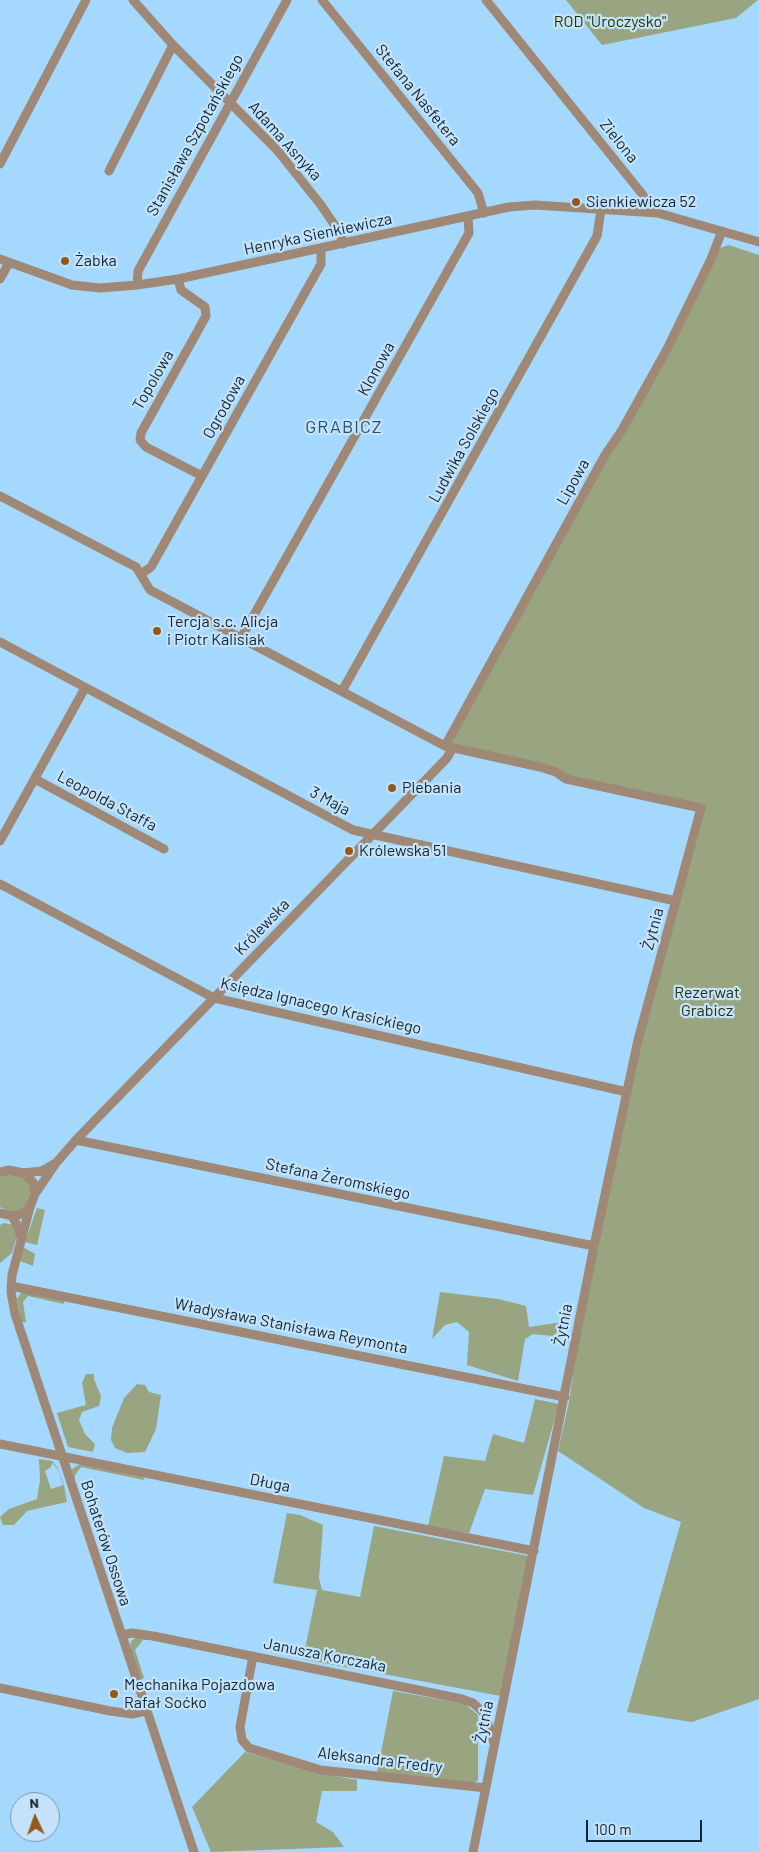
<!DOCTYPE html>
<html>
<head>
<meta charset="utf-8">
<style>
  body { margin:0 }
  #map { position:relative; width:759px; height:1852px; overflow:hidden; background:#a4d8ff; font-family:Barlow,sans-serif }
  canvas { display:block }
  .north { position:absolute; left:10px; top:1792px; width:50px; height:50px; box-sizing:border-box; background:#c4e3fa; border:1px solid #7c97aa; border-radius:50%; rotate:357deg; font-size:14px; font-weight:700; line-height:20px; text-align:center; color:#102533 }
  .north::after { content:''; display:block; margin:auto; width:18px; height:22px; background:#945819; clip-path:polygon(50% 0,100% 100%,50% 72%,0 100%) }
  .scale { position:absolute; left:586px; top:1820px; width:116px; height:22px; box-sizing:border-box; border:2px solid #102533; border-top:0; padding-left:6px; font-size:15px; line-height:18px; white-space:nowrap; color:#102533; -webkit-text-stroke:4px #c4e3fa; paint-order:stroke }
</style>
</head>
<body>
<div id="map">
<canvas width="759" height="1852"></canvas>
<div class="north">N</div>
<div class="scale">100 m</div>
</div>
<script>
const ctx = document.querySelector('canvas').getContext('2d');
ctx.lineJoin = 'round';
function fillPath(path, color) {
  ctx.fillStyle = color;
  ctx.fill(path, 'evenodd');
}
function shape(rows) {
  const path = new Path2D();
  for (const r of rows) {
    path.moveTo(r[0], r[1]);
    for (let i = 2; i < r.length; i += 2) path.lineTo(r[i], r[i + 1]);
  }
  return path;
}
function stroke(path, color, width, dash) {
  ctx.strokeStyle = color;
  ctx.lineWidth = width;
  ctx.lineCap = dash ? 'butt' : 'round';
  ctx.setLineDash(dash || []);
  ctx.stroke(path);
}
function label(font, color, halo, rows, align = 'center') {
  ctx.font = font + ' Barlow,sans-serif';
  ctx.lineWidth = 4.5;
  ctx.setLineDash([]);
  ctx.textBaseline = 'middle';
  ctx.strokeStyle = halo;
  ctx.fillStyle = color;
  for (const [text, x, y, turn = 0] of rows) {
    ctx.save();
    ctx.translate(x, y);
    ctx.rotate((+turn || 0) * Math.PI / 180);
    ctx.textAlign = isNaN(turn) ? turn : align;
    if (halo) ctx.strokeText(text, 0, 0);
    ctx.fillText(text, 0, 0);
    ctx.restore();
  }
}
fillPath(shape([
  [566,0,758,0,736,18,602,45],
  [729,245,759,255,759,1699,692,1722,627,1712,681,1522,644,1508,558,1451,569,1402,593,1239,641,1043,705,807,570,777,450,744,720,248],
  [7,1174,21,1176,30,1184,32,1192,28,1204,19,1212,9,1212,0,1207,0,1176],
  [37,1208,45,1210,37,1245,25,1242],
  [4,1223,14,1225,17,1236,12,1253,0,1263,0,1225],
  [23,1247,35,1254,33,1266,20,1261],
  [25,1292,64,1301,64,1304,28,1296,23,1302,26,1322,23,1322,21,1321,17,1299,21,1293],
  [440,1292,498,1299,526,1306,529,1327,570,1321,569,1329,561,1329,553,1336,533,1334,525,1339,518,1381,467,1365,469,1332,457,1322,445,1325,432,1339],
  [86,1374,94,1374,94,1379,101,1396,99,1406,82,1412,79,1420,85,1434,95,1444,93,1452,68,1447,57,1413,86,1405,82,1383],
  [137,1384,145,1385,149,1392,161,1395,156,1429,145,1452,127,1453,115,1448,111,1440,112,1428,124,1398],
  [535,1399,559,1404,533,1495,485,1489,469,1533,428,1526,444,1456,485,1461,493,1434,524,1443],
  [39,1459,52,1461,58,1468,70,1504,64,1488,67,1502,27,1511,14,1525,3,1525,0,1517,9,1509,37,1499,40,1480],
  [52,1463,58,1469,63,1485,51,1489,45,1471,51,1467],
  [80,1464,143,1476,144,1480,81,1467,75,1475,75,1480,73,1479,72,1469],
  [287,1513,300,1515,323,1525,319,1578,322,1590,360,1597,374,1526,529,1556,501,1696,303,1659,317,1590,273,1583],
  [137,1637,149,1640,143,1640,135,1650,144,1678,141,1679,139,1678,130,1649,131,1641],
  [393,1691,465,1704,478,1715,478,1780,472,1784,377,1773],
  [245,1752,324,1774,357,1780,357,1791,322,1791,316,1822,333,1832,344,1847,211,1852,192,1807]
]), '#99a480');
stroke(shape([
  [133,0,173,45,277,150,321,205,340,233,343,244],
  [322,0,478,193,484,213],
  [486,0,643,195,646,201,646,212],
  [0,164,86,0],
  [109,171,173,45],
  [0,259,72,285,100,288,137,285,178,279,509,207,535,205,658,213,759,242],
  [0,279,9,263],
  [178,279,181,290,205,307,206,316,141,433,140,440,146,447,202,476],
  [137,285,138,271,287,0],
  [0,496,136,567,150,590,445,746,540,767,556,772,566,779,701,808,638,1040,594,1246,473,1852],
  [141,574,151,567,321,264,321,249],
  [241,638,469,233,468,216],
  [0,642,353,830,676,901],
  [342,691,597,236,601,210],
  [445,746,605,455,622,430,667,349,711,259,722,231],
  [35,779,164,849],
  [0,841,85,688],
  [0,884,214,998,627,1092],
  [76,1140,594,1246],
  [0,1172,9,1170,23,1173,33,1182,35,1194,30,1207,22,1214,12,1216,0,1213],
  [23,1173,42,1171,54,1164],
  [35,1194,56,1163,76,1140,447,758,452,749],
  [30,1207,12,1275,11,1292,15,1314,194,1852],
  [12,1216,19,1229,21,1239],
  [11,1286,565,1397],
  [0,1444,534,1551],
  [122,1635,132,1633,153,1636,462,1699,473,1703,485,1714,494,1743],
  [253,1656,240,1727,242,1740,249,1748,321,1770,486,1788],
  [0,1688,110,1711,132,1714,146,1711]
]), '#9f8875', 9);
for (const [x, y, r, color] of [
  [576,202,5,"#945819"],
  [65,261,5,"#945819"],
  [157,631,5,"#945819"],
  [392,788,5,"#945819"],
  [349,851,5,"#945819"],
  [114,1694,5,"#945819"]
]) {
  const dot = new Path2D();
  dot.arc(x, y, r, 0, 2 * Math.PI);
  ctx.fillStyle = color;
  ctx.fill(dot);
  stroke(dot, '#c4e3fa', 2);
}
label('16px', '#293302', '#c4e3fa', [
  ["ROD \"Uroczysko\"",610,22],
  ["Rezerwat",707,993],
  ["Grabicz",707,1011]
]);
label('16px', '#102533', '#c4e3fa', [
  ["Stefana Nasfetera",418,95,51],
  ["Stanisława Szpotańskiego",195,135,-61],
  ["Adama Asnyka",285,141,48],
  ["Zielona",619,141,51],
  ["Henryka Sienkiewicza",318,234,-12],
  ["Klonowa",376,369,-61],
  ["Topolowa",153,380,-60],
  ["Ogrodowa",224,407,-61],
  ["Ludwika Solskiego",464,445,-61],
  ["Lipowa",573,482,-61],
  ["Leopolda Staffa",107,801,28],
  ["3 Maja",330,801,28],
  ["Królewska",262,927,-46],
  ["Żytnia",653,929,-75],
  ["Księdza Ignacego Krasickiego",321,1006,13],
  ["Stefana Żeromskiego",338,1179,12],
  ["Żytnia",563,1325,-79],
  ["Władysława Stanisława Reymonta",291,1326,11],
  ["Długa",270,1483,11],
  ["Bohaterów Ossowa",106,1543,72],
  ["Janusza Korczaka",325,1655,11],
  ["Żytnia",484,1722,-79],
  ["Aleksandra Fredry",380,1760,7]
]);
label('16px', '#102533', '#c4e3fa', [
  ["Sienkiewicza 52",586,202],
  ["Żabka",75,261],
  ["Tercja s.c. Alicja",167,622],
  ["i Piotr Kalisiak",167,640],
  ["Plebania",402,788],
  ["Królewska 51",359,851],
  ["Mechanika Pojazdowa",124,1685],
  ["Rafał Soćko",124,1703]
], 'left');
ctx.letterSpacing = '1px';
label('18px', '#225374', '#c4e3fa', [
  ["GRABICZ",344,427]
]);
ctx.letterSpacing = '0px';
</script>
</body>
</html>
